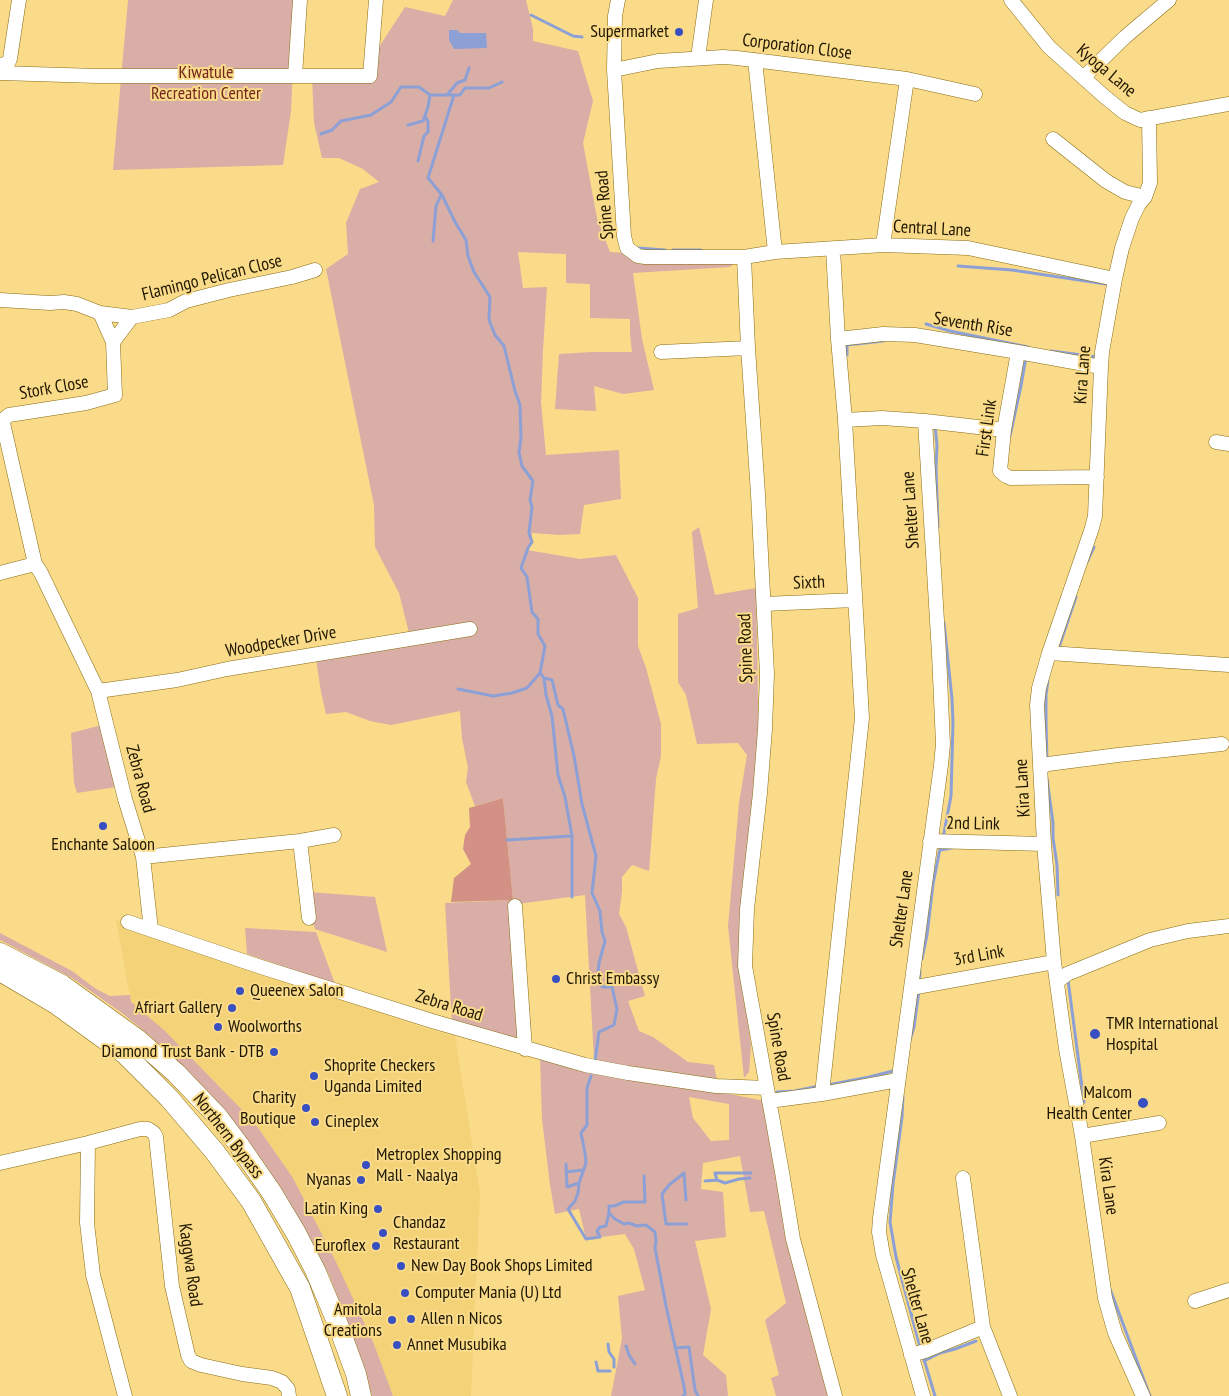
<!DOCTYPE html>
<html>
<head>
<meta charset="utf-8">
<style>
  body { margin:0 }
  canvas { display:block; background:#f9db8a }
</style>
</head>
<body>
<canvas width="1229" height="1396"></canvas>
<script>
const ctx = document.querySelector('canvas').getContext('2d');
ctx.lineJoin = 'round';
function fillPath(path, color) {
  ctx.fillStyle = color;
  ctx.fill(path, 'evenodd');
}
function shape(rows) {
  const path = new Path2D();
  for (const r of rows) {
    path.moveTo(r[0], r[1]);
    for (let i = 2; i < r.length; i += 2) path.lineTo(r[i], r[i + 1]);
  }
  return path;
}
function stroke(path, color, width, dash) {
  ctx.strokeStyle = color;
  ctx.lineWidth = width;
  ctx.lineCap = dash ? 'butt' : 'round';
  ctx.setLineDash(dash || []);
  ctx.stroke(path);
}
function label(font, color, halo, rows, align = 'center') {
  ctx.font = font + ' "PT Sans Narrow",sans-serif';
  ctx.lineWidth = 4;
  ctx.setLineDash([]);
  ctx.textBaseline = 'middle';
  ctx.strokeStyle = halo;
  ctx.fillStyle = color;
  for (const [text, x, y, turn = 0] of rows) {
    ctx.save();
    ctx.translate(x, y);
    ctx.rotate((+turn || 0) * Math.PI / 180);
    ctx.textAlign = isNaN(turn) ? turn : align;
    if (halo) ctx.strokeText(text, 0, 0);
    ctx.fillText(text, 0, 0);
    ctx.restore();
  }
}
fillPath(shape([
  [116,920,427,1029,455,1036,480,1193,471,1396,393,1396,374,1344,293,1178,254,1122,164,1030,131,1002]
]), '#f4d278');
fillPath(shape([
  [128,0,296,0,291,111,283,165,113,170],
  [453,0,526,0,533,29,533,41,578,51,593,101,583,143,597,218,610,252,642,254,745,253,730,267,633,273,642,339,654,390,623,394,594,386,596,411,555,409,559,354,592,352,632,352,630,334,630,319,590,318,590,284,566,283,566,254,518,252,523,288,547,287,543,351,541,402,546,455,619,450,621,499,584,505,580,534,560,535,532,533,532,542,527,550,580,559,616,555,638,598,638,646,646,668,661,724,661,756,656,779,649,871,632,865,622,877,622,892,619,914,626,927,645,996,628,1001,639,1031,653,1037,688,1062,714,1065,717,1080,650,1071,594,1060,585,895,517,904,522,1039,452,1025,445,903,513,900,503,798,475,806,466,782,468,768,462,738,460,711,391,725,370,721,346,712,326,714,321,692,315,652,409,633,399,593,375,547,374,505,326,269,348,254,346,223,360,189,379,182,363,169,339,158,322,158,314,123,312,77,359,73,379,47,405,7,445,16],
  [699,527,715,595,756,588,759,752,748,837,738,951,751,1046,749,1072,744,1078,728,926,739,803,747,755,738,743,697,744,686,695,678,682,678,614,698,608,692,532],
  [102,725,116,787,77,793,74,783,71,733],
  [309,892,375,897,387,952,315,929,312,920],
  [245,928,316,932,335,984,247,954],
  [0,933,72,971,96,989,110,996,130,995,131,1002,164,1030,254,1122,293,1178,336,1262,374,1344,393,1396,372,1396,352,1334,329,1275,306,1231,274,1179,236,1125,200,1085,149,1035,122,1013,72,978,0,940],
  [540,1057,765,1101,832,1396,776,1396,771,1378,779,1375,765,1320,786,1303,764,1211,750,1212,740,1156,703,1163,701,1189,723,1192,726,1237,695,1241,711,1309,703,1355,726,1375,728,1396,611,1396,618,1360,622,1338,618,1296,645,1290,634,1249,625,1234,586,1239,579,1209,555,1214,550,1185,542,1119],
  [689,1097,729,1104,729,1140,711,1141,693,1118]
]), '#d8aea7');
fillPath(shape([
  [503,798,513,900,451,902,454,878,471,864,463,849,465,835,470,827,469,808]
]), '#d39186');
fillPath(shape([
  [449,30,457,30,460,33,486,33,487,48,454,49,449,40]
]), '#8da0d6');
stroke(shape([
  [531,15,573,36,582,37],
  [502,82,489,88,465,88,460,95,454,95,428,178,442,195,455,222,466,240,468,256,474,272,490,297,489,320,495,335,504,346,515,391,520,405,521,437,519,452,522,466,533,481,530,500,532,507,529,533,532,542,528,548,521,568,527,577,532,612,538,619,538,634,545,646,540,673,544,678,552,680,558,705,563,709,574,756,582,804,596,856,592,893,600,911,602,932,605,941,599,963,597,983,603,987,612,987,617,1009,614,1025,599,1032,595,1061],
  [447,95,457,83,465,80,469,68],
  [408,125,423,121,428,107,430,95,454,95],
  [321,134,332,130,341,121,371,115,391,102,401,87,419,87,430,95],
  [418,161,424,136,428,132,428,122,425,116],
  [433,241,436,206,441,195],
  [638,248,665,250],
  [673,250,701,250],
  [958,266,1012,270,1106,284],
  [926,324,950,331,1028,347],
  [1051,351,1097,357],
  [847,355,847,345,883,341],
  [935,426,937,445,936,468,938,527],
  [1010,436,1021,386,1026,357],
  [1087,562,1094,547],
  [1058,650,1076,597],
  [544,678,546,695,552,716,558,775,565,797,572,836,572,897],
  [458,689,493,696,512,693,527,688,540,673],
  [1047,761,1046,721,1046,695,1048,680],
  [1047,779,1053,823,1053,838,1057,865,1058,895],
  [943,838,951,796,953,722,952,699,944,623],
  [507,840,572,836],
  [940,850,952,848],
  [922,959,927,935,933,884,941,844],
  [1068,980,1084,1102],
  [919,984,920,970],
  [910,1040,914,1027,919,990],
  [591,1076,587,1088,587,1125,581,1133,585,1153,586,1163,579,1183,578,1193,575,1201,568,1209,586,1239,600,1237,597,1231,600,1227,606,1226,609,1213,615,1219,624,1224,629,1223,637,1226,646,1225,655,1232,656,1241,655,1248,666,1306,684,1386,685,1394,683,1396],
  [828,1085,869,1077,893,1071],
  [777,1092,795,1091,819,1086],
  [903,1096,902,1117,893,1184,890,1222,896,1257,920,1347],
  [566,1164,567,1187,579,1183],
  [566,1172,583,1170],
  [717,1180,715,1173,751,1173],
  [705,1181,717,1180,725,1183,739,1179,750,1178],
  [686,1200,684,1173,669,1185,662,1194,666,1224,687,1224],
  [609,1213,609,1206,614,1206,624,1202,645,1202,644,1176],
  [1110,1289,1150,1396],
  [608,1344,609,1352,614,1359,614,1367],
  [626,1346,629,1355,635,1364],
  [675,1348,689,1347,695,1390,698,1396],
  [923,1356,935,1396],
  [924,1361,940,1353,955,1349,976,1341],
  [596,1362,598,1371,610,1371]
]), '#8da0d6', 3);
const minor = shape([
  [618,0,615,16,614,70,624,236,627,248,638,256,645,257,744,257,775,252,883,245,968,248,1115,279],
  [1011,0,1049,47,1105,97,1125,113,1140,120,1229,104],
  [698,58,706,0],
  [755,60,775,252],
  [0,65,8,63,10,59,19,0],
  [614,70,658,61,723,57,737,58,907,79,975,94],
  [0,73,97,76,295,76,300,0],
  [295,76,370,76,376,0],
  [1084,77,1125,37,1169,0],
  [1053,139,1106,181,1125,192,1145,197],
  [883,245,907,79],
  [744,257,748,348,758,494,767,674,765,729,760,793,747,909,745,966,782,1172,793,1239,835,1396],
  [0,300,50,303,64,302,77,304,100,313,132,317,169,310,186,301,229,290,292,277,315,270],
  [100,313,113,342,115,395,86,403,9,415,4,419,3,423,35,564,41,573,98,691,125,799,143,857,300,841,334,835],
  [838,339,883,334,915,335,1018,352,1101,367],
  [113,342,132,317],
  [661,352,748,348],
  [1018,352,1004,430,1000,471,1006,476,1011,478,1097,477],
  [845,420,882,418,925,421,1004,430],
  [1216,442,1229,444],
  [0,573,35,564],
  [764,604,855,600],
  [1049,653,1229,665],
  [98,691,177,680,227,669,470,629],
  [1041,767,1048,764,1118,755,1222,744],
  [300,841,309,918],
  [930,841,1044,844],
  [143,857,151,930],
  [515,906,525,1049],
  [128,922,258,966,432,1021,585,1065,628,1073,716,1086,767,1088],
  [1057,982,1067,974,1150,940,1188,931,1229,926],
  [911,988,1054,962],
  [822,1094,862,718,845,420,838,339,833,249],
  [769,1101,822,1094,898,1080],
  [1082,1136,1159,1123],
  [88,1143,87,1223,93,1275,125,1396],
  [0,1163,88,1143,140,1129,148,1129,154,1133,156,1137,172,1286,188,1355,191,1361,201,1365,242,1374,272,1378,282,1382,288,1389,289,1396],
  [963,1178,983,1327,1010,1396],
  [1195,1301,1229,1290],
  [911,1355,925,1351,983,1327],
  [923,1396,883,1255,879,1232,880,1218,941,765,943,744,939,654,925,421],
  [1143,1396,1115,1333,1105,1298,1082,1136,1066,1049,1054,962,1044,844,1037,705,1039,688,1049,653,1092,528,1095,516,1101,367,1102,352,1115,279,1122,248,1132,218,1139,204,1145,197,1150,183,1149,118]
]);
const highway = shape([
  [0,953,62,985,137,1039,176,1073,218,1117,239,1145,272,1193,296,1233,315,1270,337,1322,356,1374,361,1396],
  [0,971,56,1004,125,1054,169,1098,215,1152,251,1201,300,1288,337,1396]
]);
stroke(minor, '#886c11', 15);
stroke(highway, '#886c11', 21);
stroke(minor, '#fff', 14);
stroke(highway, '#fff', 20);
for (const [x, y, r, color] of [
  [679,32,5,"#374fc1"],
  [103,826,5,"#374fc1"],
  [556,979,5,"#374fc1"],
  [240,991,5,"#374fc1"],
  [232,1008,5,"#374fc1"],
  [218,1027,5,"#374fc1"],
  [1095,1034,6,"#374fc1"],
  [274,1052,5,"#374fc1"],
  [314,1076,5,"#374fc1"],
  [1143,1103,6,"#374fc1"],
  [306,1108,5,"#374fc1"],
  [315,1122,5,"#374fc1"],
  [366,1165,5,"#374fc1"],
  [361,1180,5,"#374fc1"],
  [378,1209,5,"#374fc1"],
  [383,1233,5,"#374fc1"],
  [376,1246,5,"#374fc1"],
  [401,1266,5,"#374fc1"],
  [405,1293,5,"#374fc1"],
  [411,1319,5,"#374fc1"],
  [392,1320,5,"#374fc1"],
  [397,1345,5,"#374fc1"]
]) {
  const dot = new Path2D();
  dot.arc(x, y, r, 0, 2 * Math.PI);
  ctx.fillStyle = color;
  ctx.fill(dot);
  stroke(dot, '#f9db8a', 2);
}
label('18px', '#201700', '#f9db8a', [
  ["Supermarket",669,32,"right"],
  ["Enchante Saloon",103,845,"center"],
  ["Christ Embassy",566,979],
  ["Queenex Salon",250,991],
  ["Afriart Gallery",222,1008,"right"],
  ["TMR International",1106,1024],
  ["Hospital",1106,1045],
  ["Woolworths",228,1027],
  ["Diamond Trust Bank - DTB",264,1052,"right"],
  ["Shoprite Checkers",324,1066],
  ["Uganda Limited",324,1087],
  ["Malcom",1132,1093,"right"],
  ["Health Center",1132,1114,"right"],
  ["Charity",296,1098,"right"],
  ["Boutique",296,1119,"right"],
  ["Cineplex",325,1122],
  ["Metroplex Shopping",376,1155],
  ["Mall - Naalya",376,1176],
  ["Nyanas",351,1180,"right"],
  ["Latin King",368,1209,"right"],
  ["Chandaz",393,1223],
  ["Restaurant",393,1244],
  ["Euroflex",366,1246,"right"],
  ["New Day Book Shops Limited",411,1266],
  ["Computer Mania (U) Ltd",415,1293],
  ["Amitola",382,1310,"right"],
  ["Creations",382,1331,"right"],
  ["Allen n Nicos",421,1319],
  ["Annet Musubika",407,1345]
], 'left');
label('18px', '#201700', '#f9db8a', [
  ["Corporation Close",797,47,7],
  ["Kyoga Lane",1106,71,40],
  ["Spine Road",605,205,-95],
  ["Central Lane",932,229,3],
  ["Flamingo Pelican Close",212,278,-14],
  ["Seventh Rise",973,325,9],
  ["Kira Lane",1083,375,-86],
  ["Stork Close",54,388,-10],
  ["First Link",987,428,-82],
  ["Shelter Lane",911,510,-94],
  ["Sixth",809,583,-2],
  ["Woodpecker Drive",281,642,-10],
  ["Spine Road",746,648,-92],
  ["Zebra Road",140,779,75],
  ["Kira Lane",1023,788,-93],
  ["2nd Link",973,824,1],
  ["Shelter Lane",902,909,-82],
  ["3rd Link",979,956,-10],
  ["Zebra Road",449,1006,17],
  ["Spine Road",778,1047,80],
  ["Northern Bypass",228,1136,52],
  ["Kira Lane",1108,1186,82],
  ["Kaggwa Road",190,1265,82],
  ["Shelter Lane",917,1306,74]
]);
label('18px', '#74261d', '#f9db8a', [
  ["Kiwatule",206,73],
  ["Recreation Center",206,94]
]);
</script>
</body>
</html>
